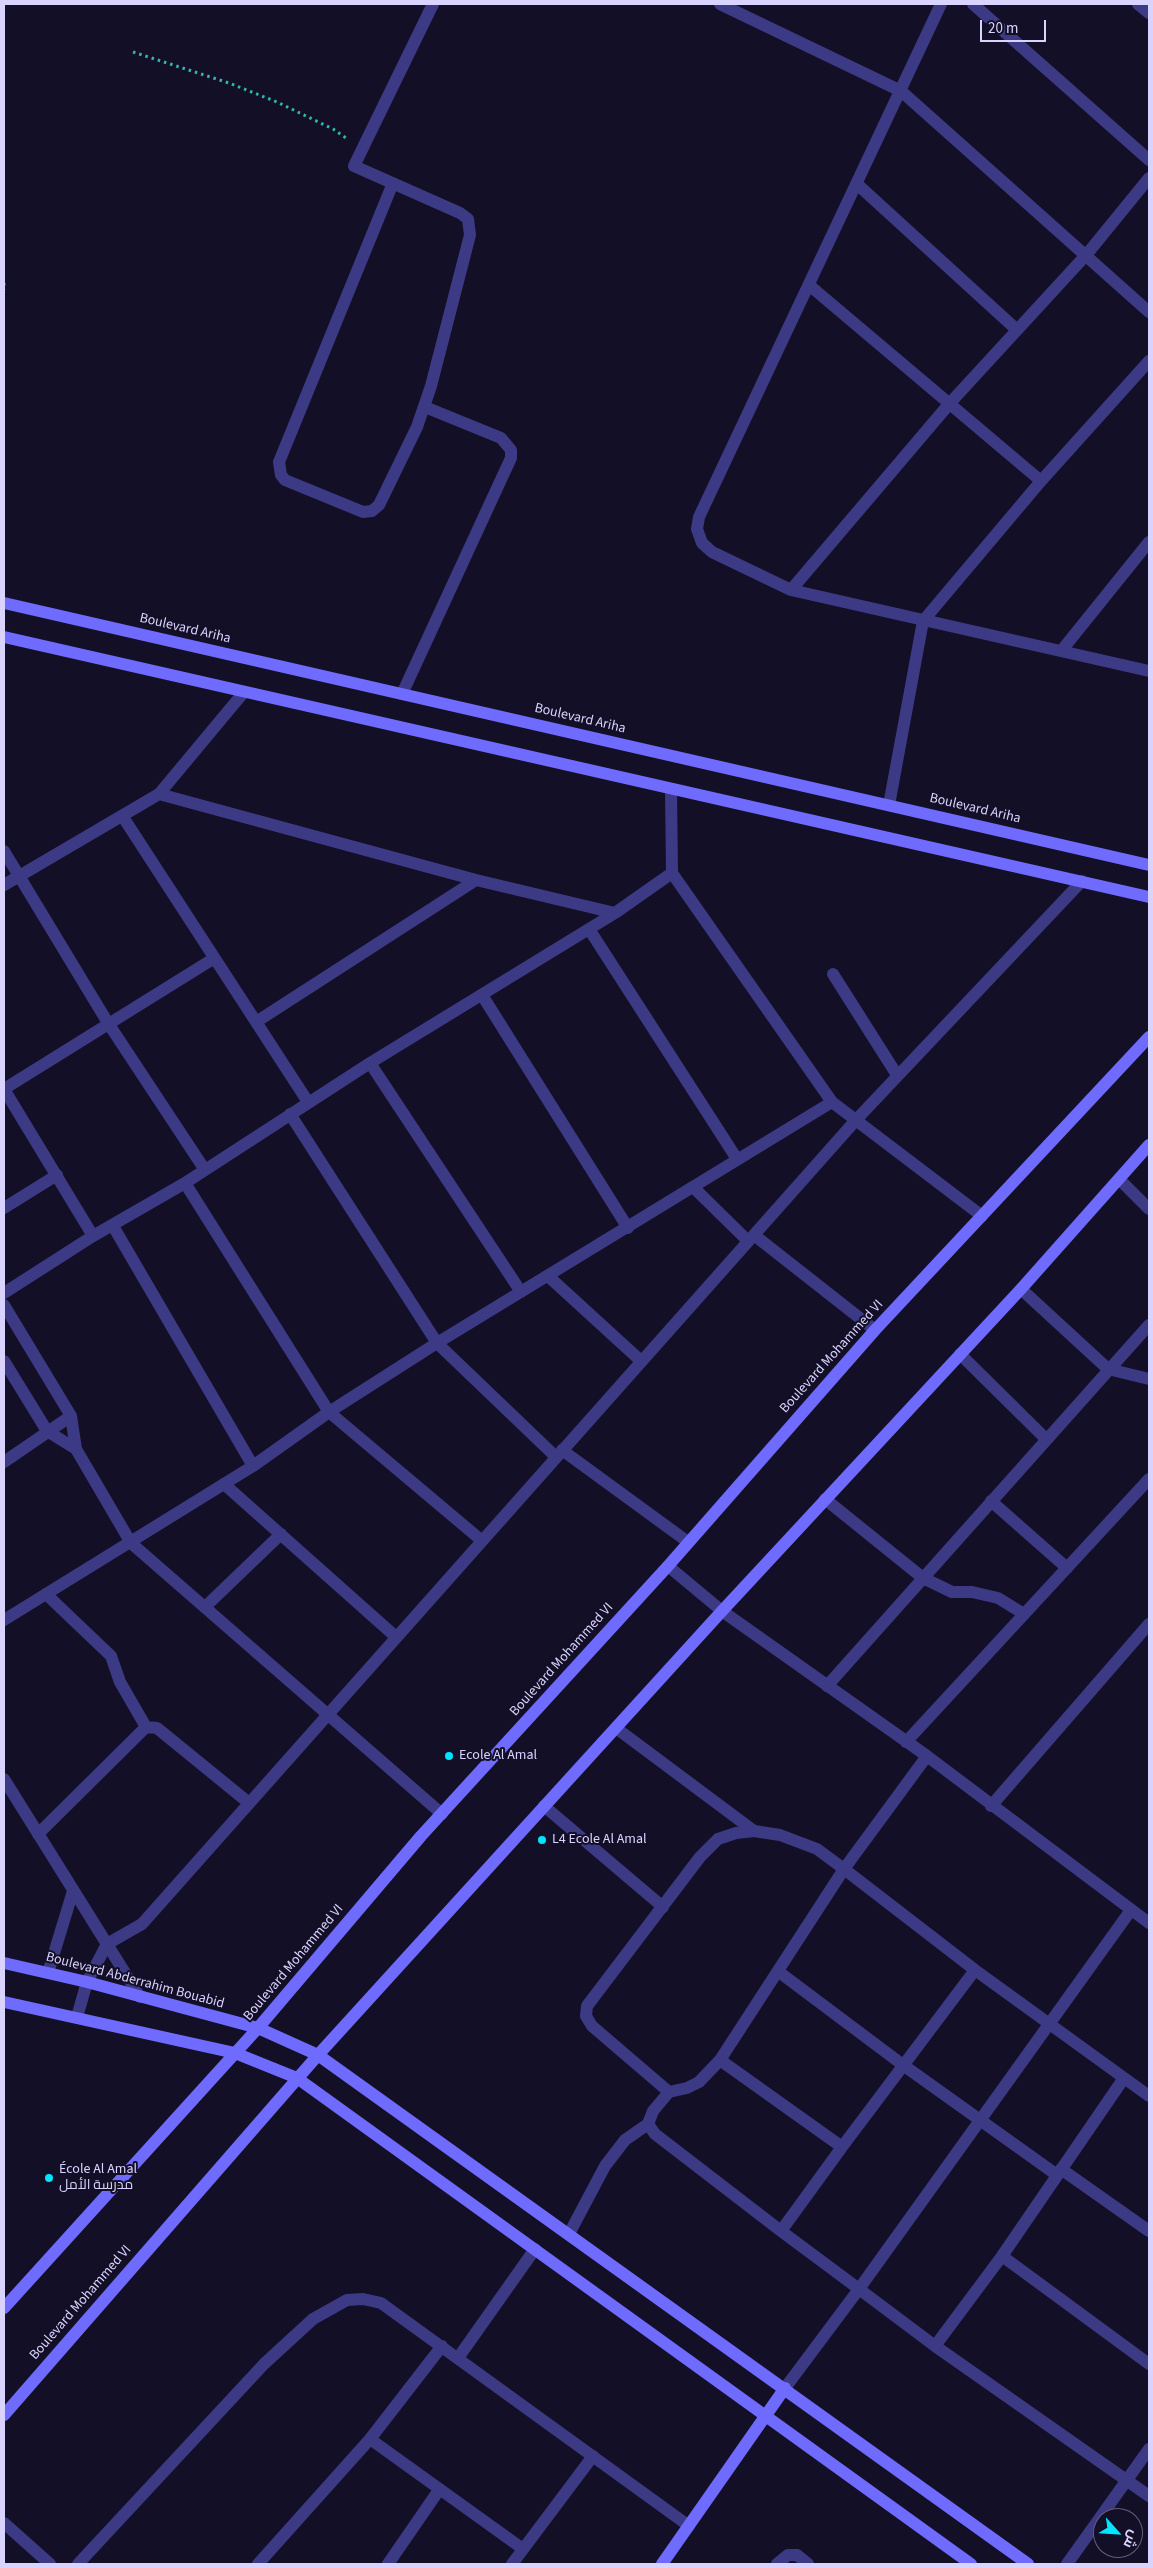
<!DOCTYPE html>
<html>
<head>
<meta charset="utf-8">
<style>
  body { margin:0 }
  #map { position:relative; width:1153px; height:2568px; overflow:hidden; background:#130f26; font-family:"Source Sans 3",Cairo,sans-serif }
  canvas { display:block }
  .frame { position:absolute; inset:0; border:5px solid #d9d4ff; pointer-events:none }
  .north { position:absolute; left:1093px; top:2508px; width:50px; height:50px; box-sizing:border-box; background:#130f26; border:1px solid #625e7d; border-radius:50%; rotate:116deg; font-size:14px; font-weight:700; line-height:20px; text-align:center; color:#d9d4ff }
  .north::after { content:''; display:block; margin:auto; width:18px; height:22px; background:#00e5ff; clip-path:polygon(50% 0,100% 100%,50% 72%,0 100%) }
  .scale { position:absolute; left:980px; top:20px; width:66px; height:22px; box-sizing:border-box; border:2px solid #d9d4ff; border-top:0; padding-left:6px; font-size:15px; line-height:18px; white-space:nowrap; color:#d9d4ff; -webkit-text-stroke:4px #130f26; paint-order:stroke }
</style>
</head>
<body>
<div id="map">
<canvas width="1153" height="2568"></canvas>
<div class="frame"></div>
<div class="north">ش</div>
<div class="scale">20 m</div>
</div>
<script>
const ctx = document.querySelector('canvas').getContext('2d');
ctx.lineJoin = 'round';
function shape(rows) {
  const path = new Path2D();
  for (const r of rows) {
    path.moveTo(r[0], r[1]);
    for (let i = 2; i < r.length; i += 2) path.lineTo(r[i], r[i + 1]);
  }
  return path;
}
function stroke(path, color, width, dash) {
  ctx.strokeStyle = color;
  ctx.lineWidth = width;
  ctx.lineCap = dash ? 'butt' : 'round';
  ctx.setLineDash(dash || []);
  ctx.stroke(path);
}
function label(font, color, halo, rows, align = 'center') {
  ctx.font = font + ' "Source Sans 3",Cairo,sans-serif';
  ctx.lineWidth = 4;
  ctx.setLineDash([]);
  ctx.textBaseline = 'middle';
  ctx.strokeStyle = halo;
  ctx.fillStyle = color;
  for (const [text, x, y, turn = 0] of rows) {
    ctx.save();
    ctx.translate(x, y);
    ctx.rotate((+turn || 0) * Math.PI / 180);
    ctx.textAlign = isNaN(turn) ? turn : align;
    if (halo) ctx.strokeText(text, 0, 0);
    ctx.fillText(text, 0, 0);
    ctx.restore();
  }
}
stroke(shape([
  [133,52,229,83,277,102,333,129,346,138,347,141],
  [4,283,4,290]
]), '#2fb8b0', 3, [2.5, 4]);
stroke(shape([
  [833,974,897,1075],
  [4,1208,57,1175],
  [329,1412,481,1540],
  [224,1484,396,1637],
  [991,1501,1067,1568],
  [923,1578,952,1592,972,1592,998,1598,1024,1614],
  [46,1594,111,1656,120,1682,146,1727],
  [205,1607,281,1534],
  [616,1728,754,1831],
  [544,1806,663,1907],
  [38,1834,146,1727,157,1728,249,1803],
  [903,2065,1057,2175],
  [569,2234,605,2166,625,2140,648,2124],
  [777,2564,788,2555,797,2555,808,2564]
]), '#3d3a85', 12);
stroke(shape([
  [720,4,901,91,1149,312],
  [941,4,699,517,697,529,702,543,712,552,791,590,1149,671],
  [973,4,1149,160],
  [1138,4,1149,13],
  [393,183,279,462,281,475,285,480,363,512,372,511,379,505,417,427,431,386,470,235,468,219,460,213,354,166,433,4],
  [857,184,1017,330],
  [809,285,1041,481],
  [791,590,950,403,1087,254,1149,178],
  [1062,650,1149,542],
  [402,694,511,458,511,450,501,438,425,407],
  [159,794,476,880,615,913],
  [889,805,923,621,1041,481,1149,361],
  [123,817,308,1102],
  [4,851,108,1023,205,1170],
  [672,873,832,1102,982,1216],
  [4,885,159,794,244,692],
  [589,929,737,1159],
  [482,995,628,1228],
  [256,1022,476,880],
  [370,1063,521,1292],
  [4,1089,213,959],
  [4,1089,93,1236],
  [290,1114,437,1343,556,1457],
  [1119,1179,1149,1209],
  [185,1183,329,1412],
  [693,1187,748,1241],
  [113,1226,253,1466],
  [754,1235,875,1330],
  [548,1276,641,1361],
  [1021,1289,1108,1369,1149,1379],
  [4,1293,93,1236,185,1183,370,1063,615,913,672,873,671,789],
  [4,1305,71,1416,76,1449,131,1543,442,1814],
  [960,1354,1046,1439],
  [4,1361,47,1431,76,1449],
  [562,1450,688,1542],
  [4,1462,71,1416],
  [825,1499,923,1578],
  [668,1566,722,1611,927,1756,1149,1923],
  [4,1620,253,1466,329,1412,437,1343,832,1102],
  [827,1686,1149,1325],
  [906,1742,1149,1479],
  [927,1756,844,1869,975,1970,1149,2096],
  [4,1779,140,1997],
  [991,1806,1149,1624],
  [1131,1910,859,2289,935,2346,1149,2496],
  [779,1972,903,2065],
  [48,1973,73,1891],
  [77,2017,87,1982,107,1944,142,1924,856,1120,1082,881],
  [720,2060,699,2082,687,2088,669,2092,653,2111,648,2124,655,2134,781,2231,842,2147],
  [669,2092,592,2026,586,2016,587,2006,700,1857,718,1839,736,1833,754,1831,780,1835,817,1849,844,1869,720,2060,842,2147,975,1970],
  [1061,2169,1149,2231],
  [781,2231,859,2289,785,2388],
  [1002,2256,1149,2364],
  [935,2346,1002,2256,1124,2078],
  [458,2358,535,2249],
  [370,2439,523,2549],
  [4,2523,50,2564],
  [78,2564,264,2364,313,2319,347,2300,363,2299,381,2303,689,2526],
  [258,2564,370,2439,442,2346],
  [388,2564,439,2490],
  [512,2564,593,2456],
  [1067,2564,1149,2449]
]), '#3d3a85', 12);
stroke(shape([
  [4,603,1149,865],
  [4,637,1149,897],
  [4,1963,87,1982,258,2028,318,2055,1028,2564],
  [4,2002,235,2053,297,2078,971,2564],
  [4,2308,258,2028,421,1836,668,1566,875,1330,1149,1037],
  [4,2415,318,2055,722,1611,1021,1289,1149,1145],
  [662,2564,785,2388]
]), '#6f6bff', 12);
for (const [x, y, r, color] of [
  [449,1756,5,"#00e5ff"],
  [542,1840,5,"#00e5ff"],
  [49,2178,5,"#00e5ff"]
]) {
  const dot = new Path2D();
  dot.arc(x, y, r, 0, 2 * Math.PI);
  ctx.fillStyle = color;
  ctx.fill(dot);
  stroke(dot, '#130f26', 2);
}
label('14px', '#d9d4ff', '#130f26', [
  ["Boulevard Ariha",185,629,13],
  ["Boulevard Ariha",580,719,13],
  ["Boulevard Ariha",975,809,13],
  ["Boulevard Mohammed VI",832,1357,-48],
  ["Boulevard Mohammed VI",562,1660,-48],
  ["Boulevard Mohammed VI",294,1963,-50],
  ["Boulevard Abderrahim Bouabid",135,1981,15],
  ["Boulevard Mohammed VI",81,2303,-49]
]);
label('14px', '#d9d4ff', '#130f26', [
  ["Ecole Al Amal",459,1756],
  ["L4 Ecole Al Amal",552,1840],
  ["École Al Amal",59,2170],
  ["مدرسة الأمل",59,2186]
], 'left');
</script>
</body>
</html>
